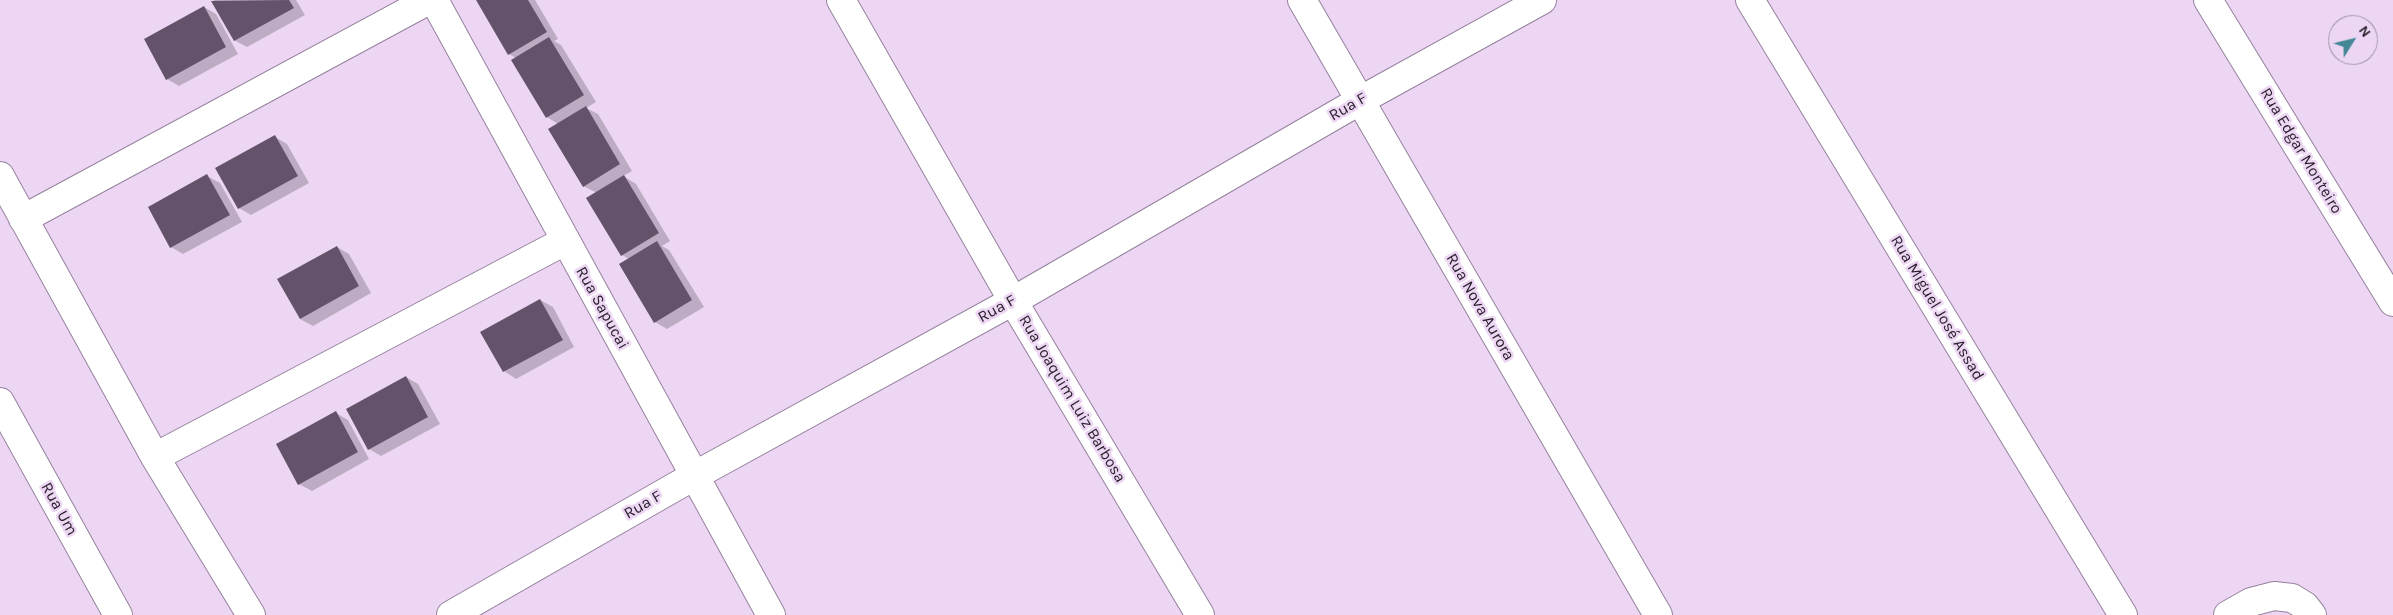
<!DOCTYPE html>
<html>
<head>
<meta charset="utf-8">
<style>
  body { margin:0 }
  #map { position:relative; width:2393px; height:615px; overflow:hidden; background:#ecd6f3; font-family:Karla,sans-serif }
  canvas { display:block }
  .north { position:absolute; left:2328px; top:15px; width:50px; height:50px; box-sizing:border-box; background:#ecd6f3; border:1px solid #9e8da3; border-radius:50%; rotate:54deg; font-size:14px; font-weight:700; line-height:20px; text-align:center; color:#28202a }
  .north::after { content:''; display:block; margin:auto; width:18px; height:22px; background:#438696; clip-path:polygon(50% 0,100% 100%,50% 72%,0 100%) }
</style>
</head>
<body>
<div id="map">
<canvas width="2393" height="615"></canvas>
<div class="north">N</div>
</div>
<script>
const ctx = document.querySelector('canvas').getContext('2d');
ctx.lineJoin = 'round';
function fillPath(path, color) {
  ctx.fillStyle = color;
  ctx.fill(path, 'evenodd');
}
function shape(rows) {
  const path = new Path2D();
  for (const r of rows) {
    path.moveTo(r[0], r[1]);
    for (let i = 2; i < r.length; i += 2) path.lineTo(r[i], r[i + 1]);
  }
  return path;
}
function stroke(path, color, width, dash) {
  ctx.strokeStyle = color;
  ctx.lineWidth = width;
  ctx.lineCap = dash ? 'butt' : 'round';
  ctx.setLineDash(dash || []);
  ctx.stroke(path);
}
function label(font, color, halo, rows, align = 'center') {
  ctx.font = font + ' Karla,sans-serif';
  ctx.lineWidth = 5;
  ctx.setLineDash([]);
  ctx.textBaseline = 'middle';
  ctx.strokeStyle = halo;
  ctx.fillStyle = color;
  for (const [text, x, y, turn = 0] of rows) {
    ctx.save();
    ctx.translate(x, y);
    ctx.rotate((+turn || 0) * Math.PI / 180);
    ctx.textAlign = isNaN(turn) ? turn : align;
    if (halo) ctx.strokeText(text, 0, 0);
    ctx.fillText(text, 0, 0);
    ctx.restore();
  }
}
fillPath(shape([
  [215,0,296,0,305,15,247,47,234,40,213,1],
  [477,0,535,0,558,39,554,41,561,45,596,102,586,108,598,114,632,171,623,176,636,184,670,241,662,246,669,250,704,307,667,329,655,322,629,259,622,255,597,193,583,186,558,124,547,117,516,58,509,54],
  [204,7,216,14,238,54,179,86,167,79],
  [275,137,287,144,309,183,251,215,239,208],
  [207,176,220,183,242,222,183,254,171,247],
  [337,247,349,254,371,293,313,326,300,319],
  [540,300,553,307,574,347,516,379,504,371,482,332],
  [406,377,418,384,440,424,381,456,369,449],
  [336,413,348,420,369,459,312,491,299,484]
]), '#0003');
fillPath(shape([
  [289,0,294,8,234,41,211,1],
  [476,0,528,0,547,32,508,55],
  [204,6,226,47,166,80,144,39],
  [549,37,584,95,546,118,511,60],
  [586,106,620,164,583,187,548,129],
  [275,135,298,176,238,209,215,168],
  [207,174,230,215,170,248,148,207],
  [624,175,659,233,621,256,586,198],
  [657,241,692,300,654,323,619,264],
  [337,246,359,286,300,319,277,279],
  [540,299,563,340,503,372,480,332],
  [406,376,428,417,368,450,346,409],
  [336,411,358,452,298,485,276,444]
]), '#64526a');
const minor = shape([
  [434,0,771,615],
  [841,0,1013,301,1200,615],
  [1302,0,1658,615],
  [1750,0,2123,615],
  [2208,0,2393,302],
  [0,176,155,457,251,615],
  [23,219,429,0],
  [0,402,118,615],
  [155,457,565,241],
  [451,615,694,476,1013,301,1361,100,1542,0],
  [2228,615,2251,602,2274,596,2292,598,2305,606,2312,615]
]);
stroke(minor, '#96829d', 30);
stroke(minor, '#fff', 28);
label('16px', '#28202a', '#ecd6f3', [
  ["Rua F",1348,107,-30],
  ["Rua Edgar Monteiro",2301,151,59],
  ["Rua Nova Aurora",1480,307,60],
  ["Rua Sapucai",602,308,61],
  ["Rua Miguel José Assad",1937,308,59],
  ["Rua F",997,309,-29],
  ["Rua Joaquim Luiz Barbosa",1072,399,59],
  ["Rua F",643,505,-30],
  ["Rua Um",59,509,61]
]);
</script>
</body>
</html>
